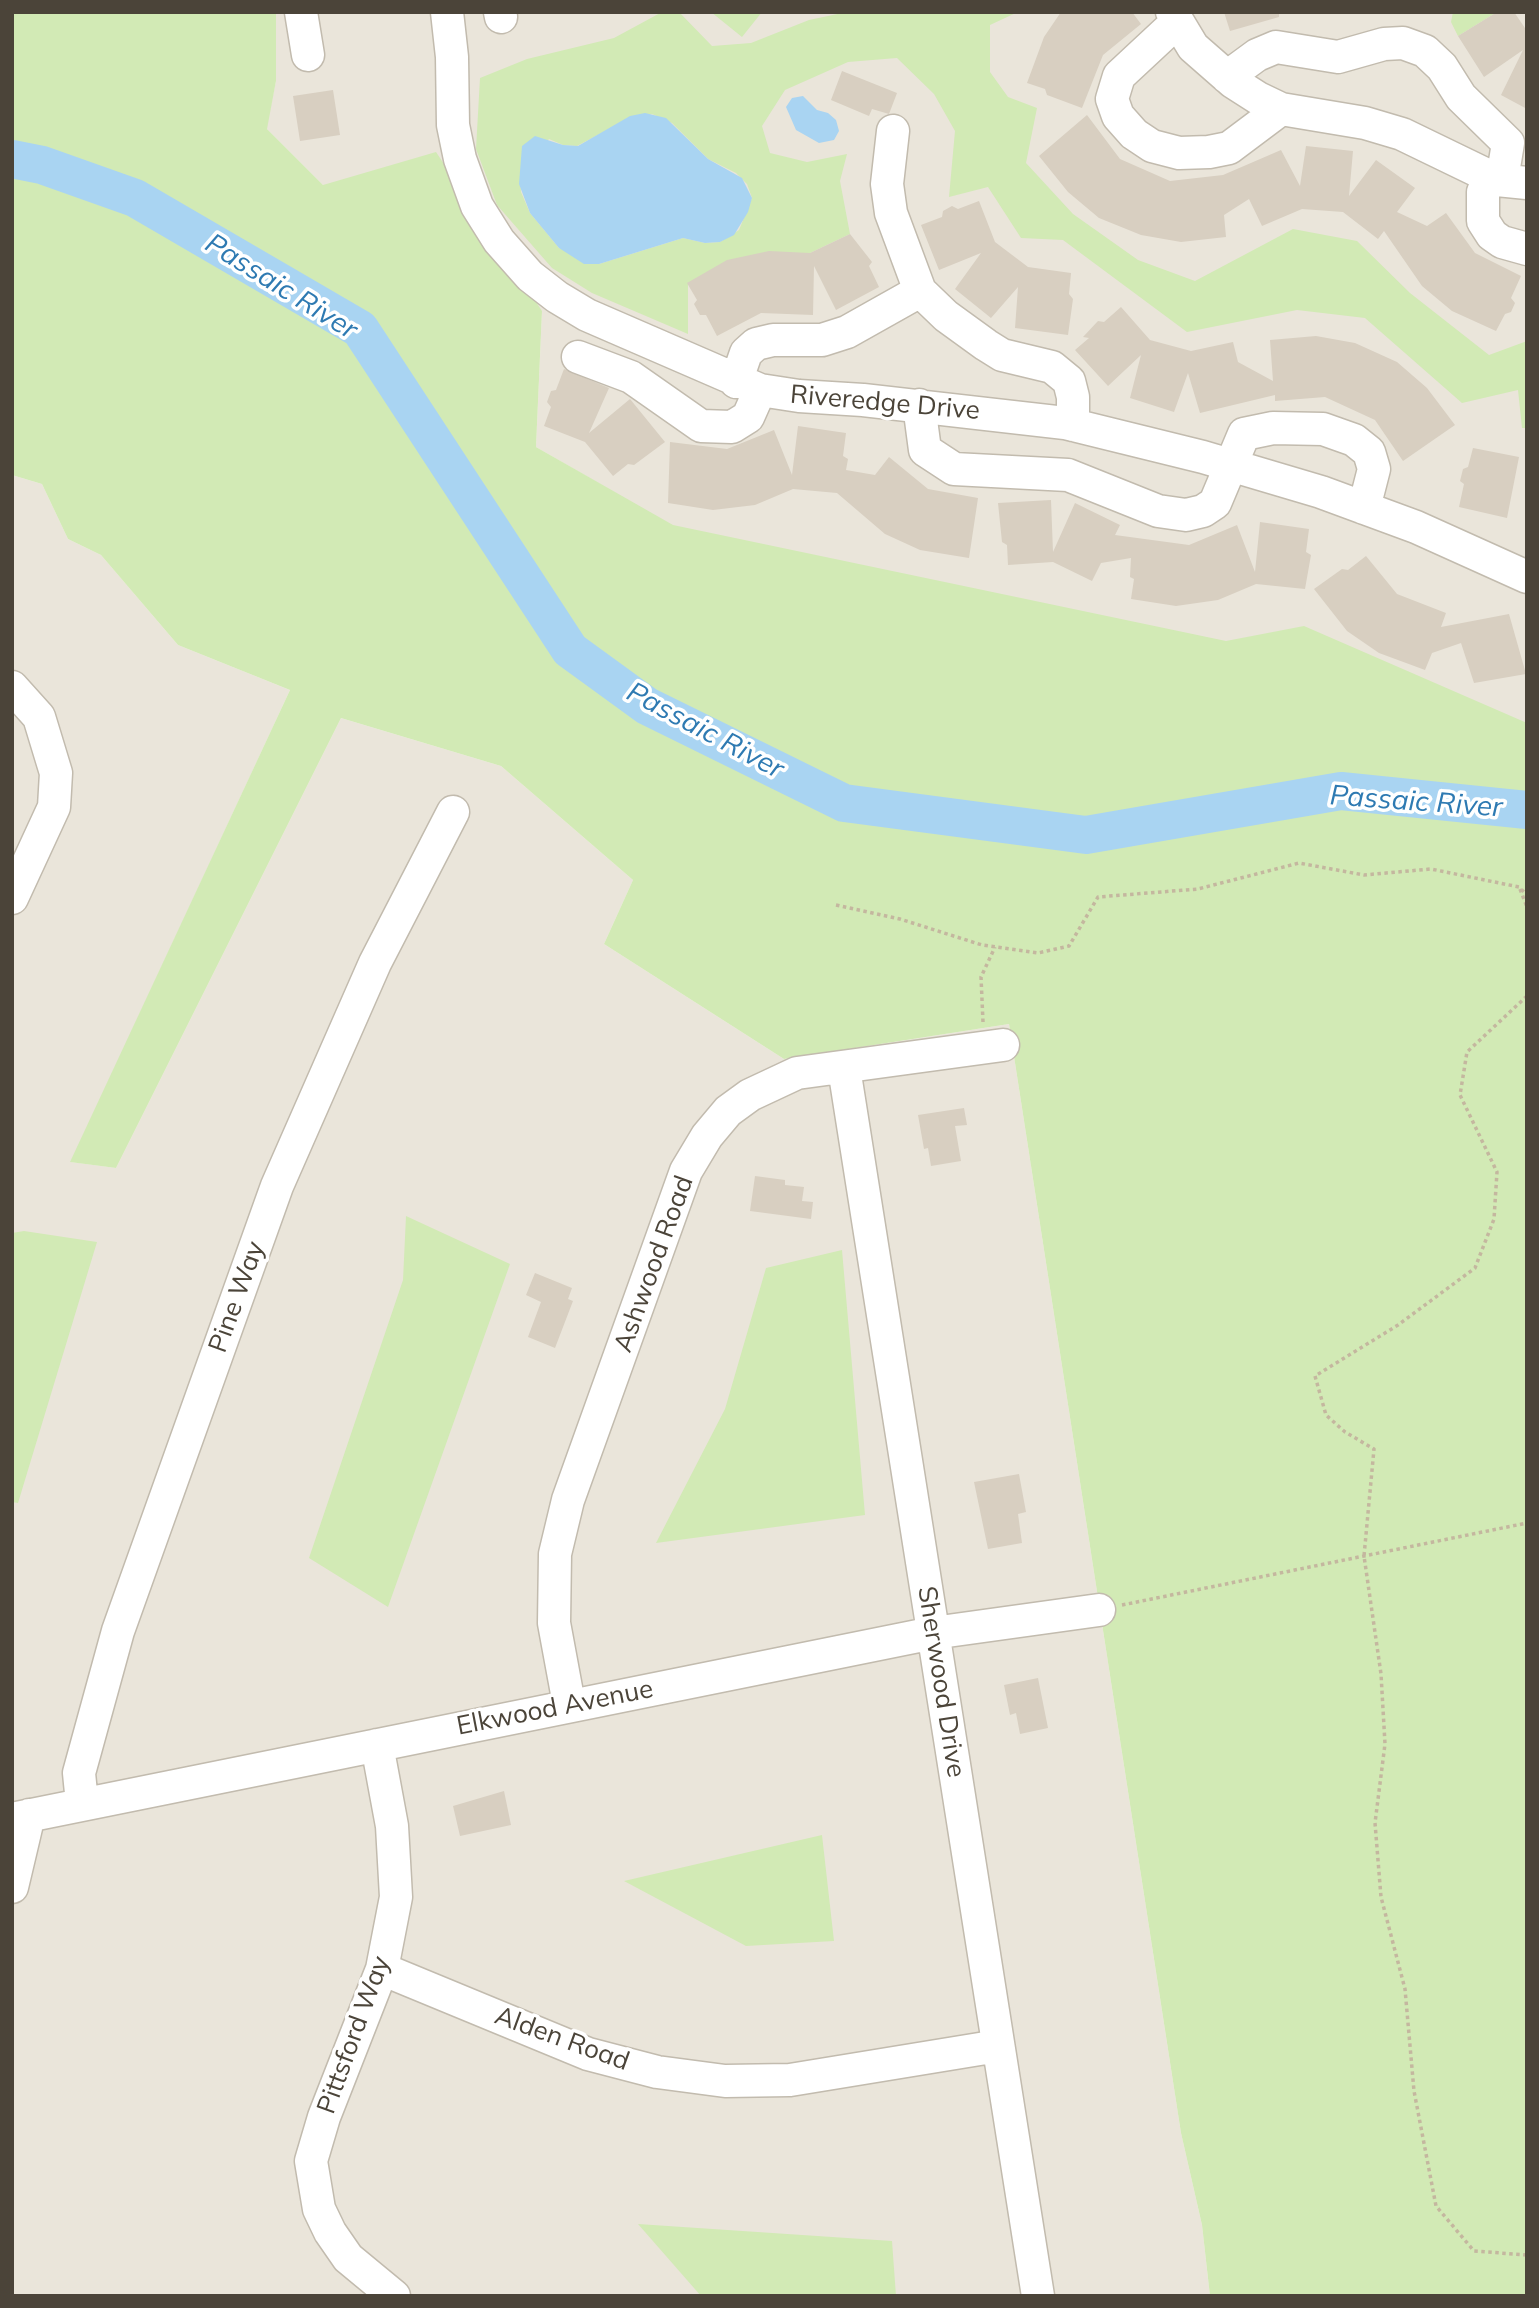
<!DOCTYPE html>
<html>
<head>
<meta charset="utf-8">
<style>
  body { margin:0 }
  #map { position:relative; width:1539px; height:2308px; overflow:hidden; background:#f6f3ec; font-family:Mulish,sans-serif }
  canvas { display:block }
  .frame { position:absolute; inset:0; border:14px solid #4b4439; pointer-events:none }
</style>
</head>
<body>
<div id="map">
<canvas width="1539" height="2308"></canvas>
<div class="frame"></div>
</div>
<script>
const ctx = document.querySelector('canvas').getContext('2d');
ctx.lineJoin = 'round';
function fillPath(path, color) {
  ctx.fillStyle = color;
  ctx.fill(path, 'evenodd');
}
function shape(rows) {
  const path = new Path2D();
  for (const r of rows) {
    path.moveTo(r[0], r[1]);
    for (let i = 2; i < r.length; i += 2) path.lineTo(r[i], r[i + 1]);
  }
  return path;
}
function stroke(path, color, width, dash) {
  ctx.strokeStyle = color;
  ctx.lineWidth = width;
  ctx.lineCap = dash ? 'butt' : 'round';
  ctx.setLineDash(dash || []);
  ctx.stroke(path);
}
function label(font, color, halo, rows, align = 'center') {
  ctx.font = font + ' Mulish,sans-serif';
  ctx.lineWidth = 7;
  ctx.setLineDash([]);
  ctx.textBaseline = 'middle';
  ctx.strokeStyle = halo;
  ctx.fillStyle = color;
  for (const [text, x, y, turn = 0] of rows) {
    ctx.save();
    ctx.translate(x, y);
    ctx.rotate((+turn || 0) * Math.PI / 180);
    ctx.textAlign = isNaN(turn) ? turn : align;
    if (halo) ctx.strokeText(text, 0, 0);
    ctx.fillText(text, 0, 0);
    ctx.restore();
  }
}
fillPath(shape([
  [276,12,1527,12,1527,723,1227,642,674,527,536,447,542,311,323,185,266,128,276,81],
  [12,475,42,484,68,539,101,555,178,645,290,690,71,1162,116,1168,341,718,501,766,633,880,604,944,784,1059,1009,1024,1181,2133,1202,2225,1210,2296,12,2296]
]), '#eae5da');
fillPath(shape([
  [12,12,276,12,276,81,267,129,323,185,436,152,542,311,536,447,673,525,1226,641,1304,626,1527,723,1527,2296,1210,2296,1202,2225,1181,2133,1009,1024,784,1059,604,944,633,880,501,766,341,718,116,1168,70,1162,290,690,178,645,101,555,68,539,42,484,12,475],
  [662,12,679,12,712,46,751,43,809,20,847,12,1018,12,990,25,990,72,1008,97,1037,108,1026,163,1073,214,1138,260,1195,281,1293,229,1357,241,1410,293,1489,355,1527,341,1527,428,1522,428,1518,390,1462,403,1365,318,1297,310,1187,332,1063,240,1021,238,988,187,949,197,955,131,934,94,897,58,848,62,785,90,762,126,770,153,807,162,847,154,840,181,850,234,810,253,688,283,688,334,592,293,552,268,497,205,476,149,480,78,527,59,614,38],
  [652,114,672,123,708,159,736,173,747,184,752,198,739,230,720,242,705,243,683,238,599,264,559,248,530,213,521,192,520,176,549,139,563,145,577,146,611,128],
  [711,12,762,12,742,37],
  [1453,12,1497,12,1458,36,1451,22],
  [406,1216,510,1264,388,1607,309,1558,403,1280],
  [24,1231,97,1242,18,1503,12,1502,12,1233],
  [842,1250,865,1515,656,1543,725,1409,766,1268],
  [822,1835,834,1941,746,1946,624,1881],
  [638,2224,892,2241,896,2296,701,2296]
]), '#d2eab5');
fillPath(shape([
  [803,96,817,110,828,113,836,120,839,131,834,140,819,143,796,130,786,107,792,98],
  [645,113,666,118,708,159,742,178,752,198,748,212,734,235,720,242,705,243,683,238,599,264,584,264,559,248,530,213,519,184,522,146,535,136,563,145,578,146,630,116]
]), '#a9d4f2');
stroke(shape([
  [12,159,42,165,135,198,360,329,570,650,647,706,844,803,1086,835,1341,791,1527,810]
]), '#a9d4f2', 38);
fillPath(shape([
  [1061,12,1132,12,1141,24,1103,55,1082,108,1047,95,1045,89,1027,83,1044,37],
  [1224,12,1279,12,1279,17,1230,31],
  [1497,12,1514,12,1527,31,1527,109,1501,95,1523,50,1484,77,1458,36],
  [842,71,897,93,889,114,872,109,869,116,831,100],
  [333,90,340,135,300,141,293,96],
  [1087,115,1120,159,1170,181,1223,175,1281,150,1300,186,1306,146,1353,151,1349,196,1376,160,1415,188,1397,212,1427,226,1446,213,1475,253,1521,276,1511,298,1515,303,1511,312,1505,314,1496,331,1452,311,1422,286,1384,231,1378,239,1343,212,1302,209,1262,226,1249,199,1224,215,1226,237,1181,242,1141,235,1099,218,1068,192,1039,156],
  [979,201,995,242,1028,267,1071,273,1069,294,1073,299,1068,335,1015,328,1018,287,991,318,955,289,981,253,939,270,921,225,942,217,943,211,952,206,958,209],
  [850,234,872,262,869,266,879,287,836,310,814,266,813,315,761,313,717,336,706,315,700,315,694,304,697,300,687,283,727,260,769,251,810,253],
  [1121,307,1150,340,1191,351,1233,342,1238,362,1273,381,1270,340,1316,336,1355,343,1397,362,1427,388,1455,425,1403,461,1375,420,1325,397,1275,401,1275,395,1200,413,1188,373,1174,412,1130,398,1141,355,1108,386,1075,350,1089,338,1083,337,1098,321,1104,322],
  [564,369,609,388,589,433,630,399,665,442,634,465,628,464,613,476,585,442,544,426,551,407,547,402,551,391,556,390],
  [798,426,846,433,843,456,848,459,846,470,875,475,889,457,928,489,978,498,969,558,920,550,885,534,837,493,793,489,755,505,713,510,668,503,670,442,727,449,774,430,792,475],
  [1473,448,1519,457,1507,518,1459,507,1464,484,1460,481,1463,469,1468,467],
  [1051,500,1053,552,1075,503,1120,525,1115,535,1189,545,1237,525,1255,572,1260,522,1309,529,1306,552,1311,555,1305,589,1256,584,1218,600,1176,606,1131,599,1134,579,1130,577,1131,558,1101,563,1092,581,1053,562,1008,565,1007,545,1002,542,998,503],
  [1366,556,1397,594,1446,613,1441,627,1509,614,1526,674,1474,683,1461,643,1432,653,1425,670,1379,653,1347,631,1314,589,1342,569,1348,570],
  [964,1108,967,1125,955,1126,961,1161,931,1166,928,1148,924,1149,918,1115],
  [755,1176,785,1180,785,1185,804,1187,802,1201,813,1202,811,1219,750,1211],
  [535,1273,572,1288,568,1299,573,1301,555,1348,528,1337,541,1302,526,1295],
  [1019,1474,1026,1512,1018,1514,1022,1543,988,1549,974,1482],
  [1038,1678,1048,1728,1020,1734,1016,1713,1010,1715,1004,1685],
  [504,1791,511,1825,460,1836,453,1806]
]), '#d8cfc1');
const minor = shape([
  [301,12,308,55],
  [447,12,452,57,453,125,460,159,477,206,499,241,530,276,557,297,587,315,760,390,799,396,863,400,1065,423,1203,457,1321,492,1416,527,1527,577],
  [500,12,501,17],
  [1172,12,1193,47,1233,82,1258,98,1281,109,1365,123,1402,134,1497,180,1527,183],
  [1177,22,1119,76,1112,99,1118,116,1134,134,1152,146,1179,153,1209,152,1229,148,1281,109],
  [1227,77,1257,55,1276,47,1338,57,1384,44,1403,43,1425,51,1442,67,1461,97,1508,143,1502,180],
  [893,131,887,184,891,213,920,291,946,316,986,345,1002,355,1052,367,1069,381,1073,397,1073,425],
  [1490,177,1483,192,1483,221,1492,235,1502,242,1527,249],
  [578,357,631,377,701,426,732,427,748,417,760,390],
  [736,382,746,353,756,344,773,340,822,340,847,332,920,291],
  [919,405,925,450,954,469,1068,475,1158,511,1186,515,1203,511,1215,503,1244,434,1273,428,1323,429,1354,440,1369,452,1374,469,1364,508],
  [12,687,39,717,56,773,54,807,12,898],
  [844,1068,1038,2296],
  [569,1704,554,1623,555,1554,568,1500,686,1171,707,1136,728,1111,750,1095,797,1073,1003,1045],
  [377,1745,392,1826,396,1897,382,1969,324,2117,311,2161,319,2209,330,2232,348,2258,394,2296],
  [82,1803,79,1773,118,1631,277,1186,375,963,453,812],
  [12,1819,933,1633,1099,1610],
  [12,1887,29,1815],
  [382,1969,588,2054,657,2072,725,2081,790,2080,998,2046]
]);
stroke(minor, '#c2bbae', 35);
stroke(shape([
  [1520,889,1527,907],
  [836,905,900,919,982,945,1038,953,1069,946,1098,897,1198,889,1299,863,1364,875,1431,869,1519,887,1527,895],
  [1527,996,1467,1052,1460,1095,1497,1172,1494,1219,1475,1268,1398,1325,1315,1376,1326,1415,1345,1432,1374,1449,1364,1556,1381,1674,1385,1744,1375,1823,1381,1897,1405,1989,1414,2091,1436,2206,1474,2251,1527,2255],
  [983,1022,981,977,995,947],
  [1122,1605,1527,1523]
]), '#c4b79f', 3.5, [3.5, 3.5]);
stroke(minor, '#fff', 32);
label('26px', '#4b4439', '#fff', [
  ["Riveredge Drive",885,403,5],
  ["Ashwood Road",654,1264,-70],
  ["Pine Way",237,1297,-70],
  ["Sherwood Drive",941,1682,81],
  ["Elkwood Avenue",555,1708,-11],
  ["Pittsford Way",354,2035,-70],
  ["Alden Road",562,2039,20]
]);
label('italic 28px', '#2e7ab2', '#fff', [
  ["Passaic River",281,287,32],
  ["Passaic River",705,731,28],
  ["Passaic River",1416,802,4]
]);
</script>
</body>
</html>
